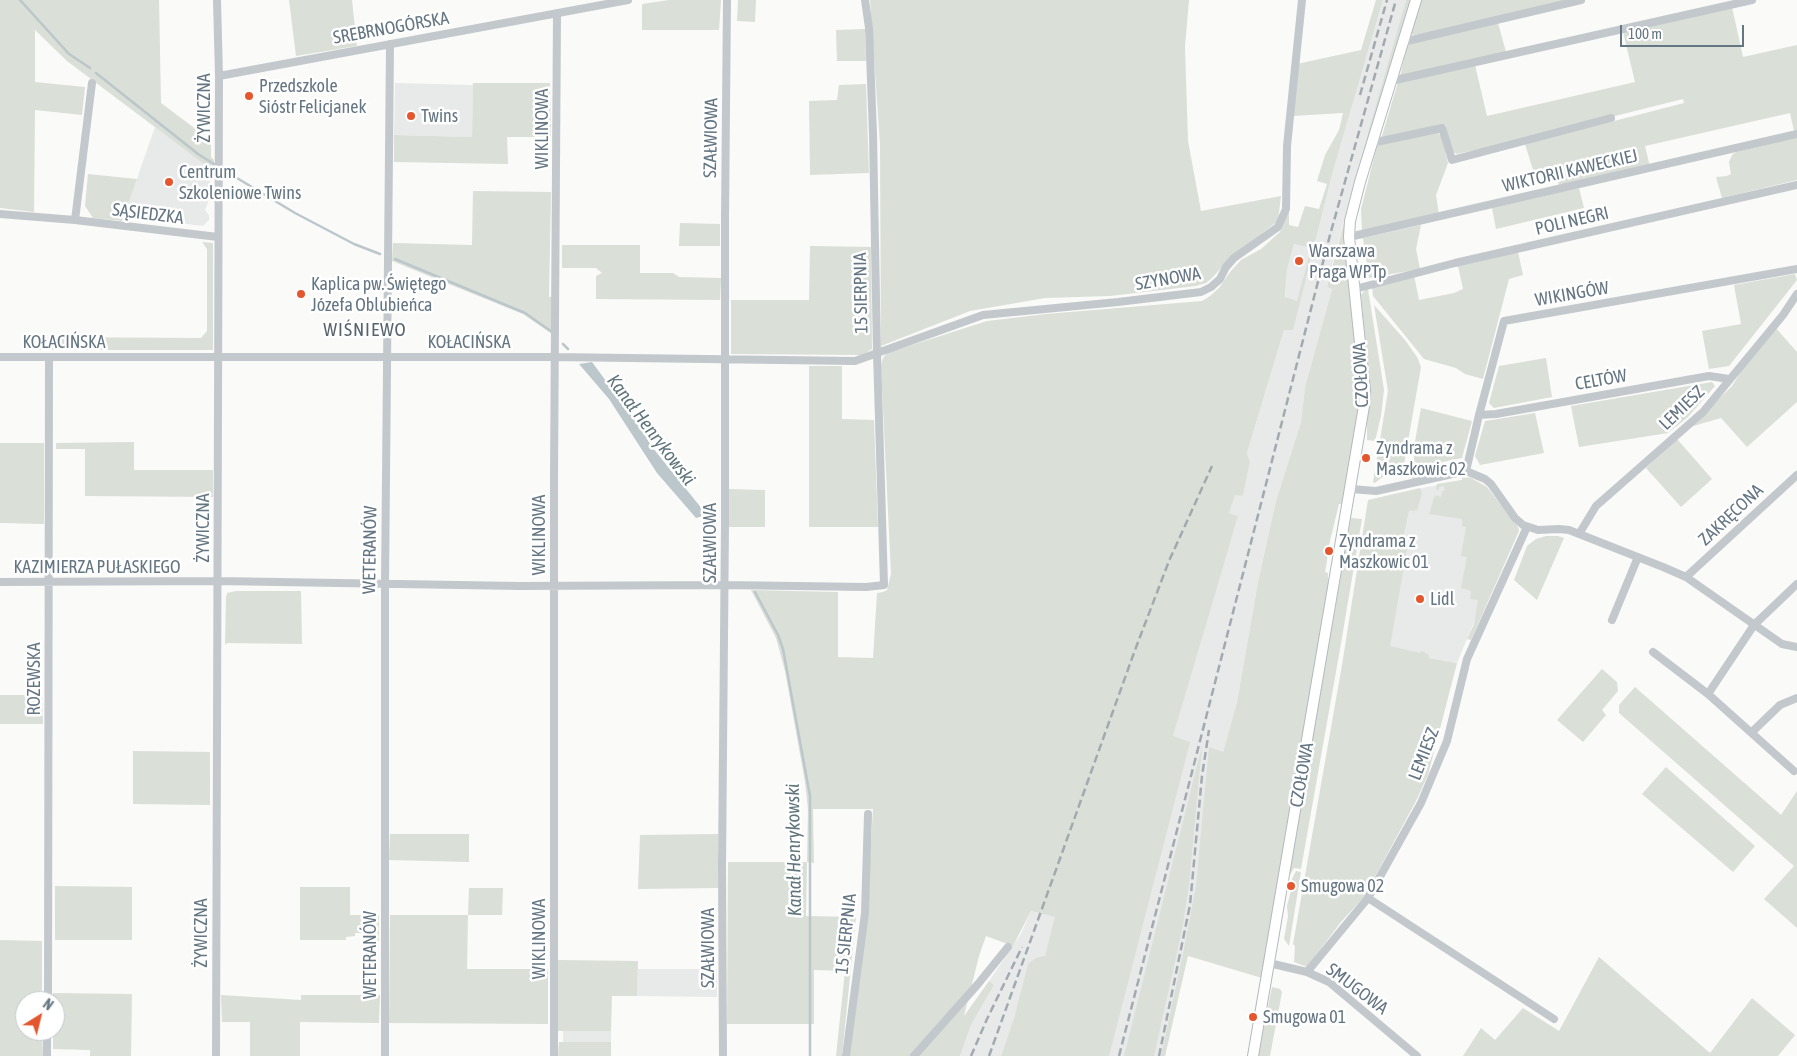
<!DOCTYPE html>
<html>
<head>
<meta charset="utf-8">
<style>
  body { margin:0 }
  #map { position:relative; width:1797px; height:1056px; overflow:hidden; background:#fafaf8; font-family:"Asap Condensed",sans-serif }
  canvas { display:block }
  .north { position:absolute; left:15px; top:991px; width:50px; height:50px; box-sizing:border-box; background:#fff; border:1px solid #c1c8cd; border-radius:50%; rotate:36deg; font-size:14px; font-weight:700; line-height:20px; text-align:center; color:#657683 }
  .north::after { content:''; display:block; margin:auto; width:18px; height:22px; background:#e4572e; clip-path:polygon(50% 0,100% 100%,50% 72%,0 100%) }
  .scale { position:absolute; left:1620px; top:25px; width:124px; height:22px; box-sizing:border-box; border:2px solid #657683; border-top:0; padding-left:6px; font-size:15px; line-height:18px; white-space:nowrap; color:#657683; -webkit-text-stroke:4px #fff; paint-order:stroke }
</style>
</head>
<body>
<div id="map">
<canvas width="1797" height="1056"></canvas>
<div class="north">N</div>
<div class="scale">100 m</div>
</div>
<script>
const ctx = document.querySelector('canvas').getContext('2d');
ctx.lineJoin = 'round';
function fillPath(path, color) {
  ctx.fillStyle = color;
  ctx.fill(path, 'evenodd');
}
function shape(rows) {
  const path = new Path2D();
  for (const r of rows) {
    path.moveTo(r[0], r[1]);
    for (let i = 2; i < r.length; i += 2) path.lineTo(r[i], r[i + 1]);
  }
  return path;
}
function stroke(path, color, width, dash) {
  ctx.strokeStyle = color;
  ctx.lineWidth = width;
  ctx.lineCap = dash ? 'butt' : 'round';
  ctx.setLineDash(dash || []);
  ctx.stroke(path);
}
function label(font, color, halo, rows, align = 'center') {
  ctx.font = font + ' "Asap Condensed",sans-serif';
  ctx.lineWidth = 5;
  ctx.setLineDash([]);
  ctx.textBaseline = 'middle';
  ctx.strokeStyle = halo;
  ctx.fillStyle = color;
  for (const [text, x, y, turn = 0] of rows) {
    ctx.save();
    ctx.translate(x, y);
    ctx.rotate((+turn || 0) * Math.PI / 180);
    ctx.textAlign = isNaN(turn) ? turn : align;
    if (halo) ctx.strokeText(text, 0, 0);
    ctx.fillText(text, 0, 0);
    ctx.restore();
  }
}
fillPath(shape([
  [1383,0,1406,0,1370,125,1330,273,1327,287,1332,289,1305,387,1301,422,1276,501,1258,582,1237,702,1210,798,1197,910,1165,1056,1093,1056,1153,807,1209,609,1238,516,1229,513,1235,494,1243,496,1250,462,1247,453,1284,330,1287,270,1294,244,1311,248,1303,278,1306,279,1333,171],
  [395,83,473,85,472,137,394,135],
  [155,127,210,168,210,197,205,210,209,215,209,220,203,226,124,216],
  [1465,480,1483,600,1457,663,1386,650,1409,510,1417,489],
  [1031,911,1056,917,1045,956,1015,1015,1001,1056,960,1056,971,1025,994,985,989,981,1021,934],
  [638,969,717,969,717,997,637,996],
  [563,1031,611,1031,611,1042,563,1042]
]), '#e8e9e9');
fillPath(shape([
  [0,0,159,0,161,103,205,136,211,136,211,157,214,160,214,168,210,168,204,164,67,61,35,30,35,82,85,87,82,115,35,110,34,212,0,208],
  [289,0,352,0,357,46,296,56],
  [669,0,721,0,719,30,642,30,642,4],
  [738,0,756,0,755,22,737,21],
  [870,0,1189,0,1185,47,1188,141,1201,211,1281,196,1278,221,1231,257,1212,278,1206,283,1196,286,1110,296,1045,298,970,311,881,346,880,144],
  [1376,0,1383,0,1333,171,1293,330,1284,330,1247,453,1250,462,1243,496,1235,495,1229,513,1238,516,1173,736,1190,742,1109,1056,1001,1056,1015,1015,1028,964,1036,958,1045,956,1055,917,1031,911,1013,946,986,936,979,956,964,1016,989,981,994,985,971,1025,960,1056,849,1056,867,916,873,809,813,809,814,863,807,862,806,916,856,917,842,1056,836,1056,845,971,814,970,814,1024,727,1024,728,862,807,862,808,809,805,782,785,671,776,638,751,590,838,592,838,657,873,658,877,593,883,592,887,590,891,574,881,366,883,358,887,353,987,321,1046,314,1202,301,1210,296,1219,288,1230,272,1241,260,1261,249,1280,232,1289,211,1289,225,1298,227,1305,206,1319,209,1327,184,1317,181,1325,155,1339,130,1343,113,1293,116,1297,64,1361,50],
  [1294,244,1311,248,1297,301,1285,297,1287,270],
  [1406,0,1411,0,1344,224,1361,405,1342,504,1339,504,1329,545,1327,545,1325,553,1328,554,1325,572,1328,573,1328,596,1262,978,1188,956,1165,1056,1161,1056,1183,954,1196,886,1209,747,1223,752,1237,702,1258,582,1276,501,1301,422,1305,387,1332,289,1327,287,1370,125],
  [1421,0,1567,0,1472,24,1414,35,1411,34],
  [1732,7,1743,57,1797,45,1797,130,1794,131,1790,113,1645,146,1650,167,1559,186,1556,168,1534,173,1525,144,1684,103,1683,99,1491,147,1456,154,1452,151,1445,125,1381,139,1398,82,1475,65,1487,116,1635,82,1623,32],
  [1498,23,1506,52,1400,76,1408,43],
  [865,29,866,61,837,61,836,30],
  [473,83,550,83,551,137,507,137,508,164,394,162,394,135,472,137],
  [866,84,869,173,810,175,809,101,837,100,839,85],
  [1437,132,1441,136,1448,163,1436,195,1439,215,1362,231,1361,209,1377,146],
  [1797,137,1797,180,1722,198,1716,177,1727,176,1731,174,1729,162,1732,155,1736,152],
  [88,174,137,179,122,221,93,218,85,206],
  [1579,188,1584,208,1496,229,1492,208],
  [473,191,551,192,549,297,553,297,552,334,523,314,392,261,393,243,472,245],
  [680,223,720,224,720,246,679,246],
  [1421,225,1416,249,1420,269,1369,278,1363,238],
  [202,242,213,243,213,350,29,350,30,337,201,338,207,331,207,249],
  [562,245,640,245,640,273,673,273,679,277,721,278,720,300,596,299,596,276,602,273,596,268,562,268],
  [810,246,871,247,872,349,863,355,731,354,731,300,809,300],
  [1518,252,1523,275,1509,279,1483,379,1465,374,1456,368,1424,359,1373,296,1372,286,1414,275,1419,300,1454,293,1463,289,1458,266],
  [1795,274,1797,280,1729,366,1709,369,1702,331,1741,324,1734,285],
  [1368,289,1384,390,1381,416,1375,441,1367,440,1367,416,1370,392,1361,295,1365,290],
  [1374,305,1405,340,1417,357,1421,367,1403,470,1386,474,1375,483,1373,482,1388,391],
  [1775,327,1797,352,1797,402,1747,447,1721,418,1690,427,1732,386,1745,365],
  [1546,358,1552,397,1494,408,1489,403,1499,366],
  [809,366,842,366,842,419,874,420,878,527,809,527],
  [1712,382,1715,386,1688,417,1668,433,1579,447,1571,406],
  [1421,408,1472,421,1462,458,1414,468,1414,447],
  [1535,413,1544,453,1480,465,1475,456,1485,421],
  [1677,439,1712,479,1681,507,1646,468],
  [134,442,134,470,213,470,213,497,85,496,85,449,56,449,56,443],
  [0,443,44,443,44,524,0,523],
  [1451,463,1454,470,1413,479,1410,477,1409,472],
  [1462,477,1471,478,1487,487,1518,527,1519,531,1471,640,1467,639,1474,624,1478,600,1470,599,1471,591,1461,588,1467,557,1461,556,1466,527,1462,526,1462,519,1429,514,1435,495,1441,497,1442,491,1445,490,1444,486,1439,487,1439,490,1436,489,1437,484,1462,480],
  [1420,488,1422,493,1417,510,1409,511,1403,542,1408,543,1390,646,1420,653,1421,651,1424,652,1429,655,1429,658,1457,663,1428,775,1416,801,1364,897,1341,922,1307,967,1294,962,1295,946,1293,944,1342,665,1368,500],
  [728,489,765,490,765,527,728,527],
  [1351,518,1362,519,1340,649,1301,869,1294,868,1288,878],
  [1546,536,1558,536,1564,538,1537,600,1514,580,1527,546,1536,539],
  [236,591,301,591,302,644,227,643,225,645,226,597,227,593],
  [1602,669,1617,682,1618,691,1602,710,1606,715,1583,742,1557,720],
  [1635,687,1781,815,1797,791,1797,928,1764,899,1794,866,1619,713,1619,705],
  [0,695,42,695,43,724,0,724],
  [1202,746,1189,885,1182,930,1154,1056,1124,1056],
  [133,751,210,752,210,805,133,804],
  [1666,767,1755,846,1733,872,1642,794],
  [390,834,469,834,469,862,389,860],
  [718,834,718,888,638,889,640,835],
  [1296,871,1301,872,1289,946,1284,939,1288,916,1287,906,1293,883,1292,879],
  [55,886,132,887,132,940,55,940],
  [300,887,350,887,350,915,379,915,379,941,372,941,372,933,355,933,355,936,346,937,346,940,300,940],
  [469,888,503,888,502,915,468,915,467,969,548,969,548,1024,389,1023,390,915,468,915],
  [0,940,42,941,42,1001,25,1001,25,1031,42,1031,43,1056,0,1056],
  [1599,957,1710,1053,1752,998,1795,1035,1778,1056,1463,1056,1481,1028,1495,1040,1523,1008,1559,1031],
  [558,960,638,961,637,996,612,996,611,1031,558,1031],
  [1272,987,1280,989,1282,992,1270,1056,1258,1056],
  [53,993,132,994,131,1056,90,1056,90,1050,53,1049,53,1031,55,1031,55,1001,53,1001],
  [221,995,301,1000,301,995,380,995,379,1023,300,1022,300,1056,250,1056,250,1022,222,1022],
  [559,1042,611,1042,611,1056,558,1056]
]), '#dadfd7');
fillPath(shape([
  [592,362,639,426,652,447,707,515,696,518,657,473,609,399,579,364]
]), '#bbc7cb');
stroke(shape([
  [20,0,69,54,90,68],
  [96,73,198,154,214,164],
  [227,172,295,213,354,244,380,254],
  [395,259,525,313,552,332],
  [563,344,568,349],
  [755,592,778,635,783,649,810,796,810,1056]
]), '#bbc7cb', 2.5);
const secondary = shape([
  [1253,1056,1364,406,1365,391,1349,237,1350,221,1360,182,1416,0]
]);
stroke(secondary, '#b3babf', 12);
stroke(shape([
  [1403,42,1581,0],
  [219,76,628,0],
  [1391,81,1752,0],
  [1372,143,1442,128,1452,160,1611,118],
  [0,214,75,220,218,237],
  [75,220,92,83],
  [1349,237,1797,134],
  [1355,289,1455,263,1797,185],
  [0,357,555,357,855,361,983,315,1118,302,1201,292,1211,287,1220,279,1226,267,1234,258,1278,227,1286,209,1287,146,1302,0],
  [1479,415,1496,414,1709,376,1729,379],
  [1466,471,1479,415,1504,321,1797,269],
  [1351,489,1376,491,1466,471,1485,479,1491,484,1515,518,1523,525,1538,530,1559,529,1569,530,1663,567,1686,577,1782,644,1797,647],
  [1579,534,1596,506,1703,412,1783,315,1797,294],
  [1686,577,1797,475],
  [0,582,218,581,519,586,724,585,866,587,884,585,877,353,873,134,869,28,865,0],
  [1612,620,1638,557],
  [1653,652,1708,694,1794,771],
  [1708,694,1754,625,1797,584],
  [1752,732,1780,705,1797,698],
  [1368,898,1554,1019],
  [1269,963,1307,972,1329,982,1417,1056],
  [1307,972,1368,898,1421,803,1447,741,1467,659,1527,527],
  [48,1001,49,357],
  [47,1056,47,1031],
  [216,1056,219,76,217,0],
  [385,1056,385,584,390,44],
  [554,1056,554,476,557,13],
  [723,1056,722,866,725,524,725,219,727,0],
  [846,1056,865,913,868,814],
  [914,1056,978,984,1008,947]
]), '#c3c8cc', 8);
stroke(secondary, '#fff', 10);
stroke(shape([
  [1360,95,1387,0],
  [971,1056,987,1019,1022,947],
  [989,1056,1135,650,1169,561,1212,466],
  [1119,1056,1330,235,1396,0],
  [1159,1056,1190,905,1202,776,1209,730]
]), '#a2aab0', 2.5, [8, 4]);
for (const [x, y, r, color] of [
  [249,96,5,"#e4572e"],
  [411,116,5,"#e4572e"],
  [169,182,5,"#e4572e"],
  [1299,261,5,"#e4572e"],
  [301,294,5,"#e4572e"],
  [1366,458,5,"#e4572e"],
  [1329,551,5,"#e4572e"],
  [1420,599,5,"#e4572e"],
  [1291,886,5,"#e4572e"],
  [1253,1017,5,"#e4572e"]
]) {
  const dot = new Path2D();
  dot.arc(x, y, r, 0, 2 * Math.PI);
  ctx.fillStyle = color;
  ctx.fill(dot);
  stroke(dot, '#fff', 2);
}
label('18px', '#657683', '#fff', [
  ["SREBRNOGÓRSKA",391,28,-10],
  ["ŻYWICZNA",204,108,-90],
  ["WIKLINOWA",542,129,-90],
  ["SZAŁWIOWA",711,138,-89],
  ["WIKTORII KAWECKIEJ",1570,171,-13],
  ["SĄSIEDZKA",148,214,7],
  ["POLI NEGRI",1572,221,-13],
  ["SZYNOWA",1168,279,-10],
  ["15 SIERPNIA",861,293,-91],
  ["WIKINGÓW",1572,294,-10],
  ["KOŁACIŃSKA",64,342],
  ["KOŁACIŃSKA",469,342],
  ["CZOŁOWA",1361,375,-93],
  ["CELTÓW",1601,380,-10],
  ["LEMIESZ",1682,408,-44],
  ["ZAKRĘCONA",1731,515,-43],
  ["ŻYWICZNA",203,528,-90],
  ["WIKLINOWA",539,535,-90],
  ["SZAŁWIOWA",710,543,-90],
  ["WETERANÓW",370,550,-89],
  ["KAZIMIERZA PUŁASKIEGO",97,567],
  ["ROZEWSKA",34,679,-90],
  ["LEMIESZ",1424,754,-69],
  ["CZOŁOWA",1302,775,-80],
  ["ŻYWICZNA",201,933,-90],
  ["15 SIERPNIA",846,934,-84],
  ["WIKLINOWA",539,939,-90],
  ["SZAŁWIOWA",708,948,-90],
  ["WETERANÓW",370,955,-90],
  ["SMUGOWA",1357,989,37]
]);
label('18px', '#657683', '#fff', [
  ["Przedszkole",259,86],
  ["Sióstr Felicjanek",259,107],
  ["Twins",421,116],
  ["Centrum",179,172],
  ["Szkoleniowe Twins",179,193],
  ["Warszawa",1309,251],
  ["Praga WPTp",1309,272],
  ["Kaplica pw. Świętego",311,284],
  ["Józefa Oblubieńca",311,305],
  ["Zyndrama z",1376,448],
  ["Maszkowic 02",1376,469],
  ["Zyndrama z",1339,541],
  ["Maszkowic 01",1339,562],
  ["Lidl",1430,599],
  ["Smugowa 02",1301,886],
  ["Smugowa 01",1263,1017]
], 'left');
ctx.letterSpacing = '1px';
label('19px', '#57646e', '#fff', [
  ["WIŚNIEWO",365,330]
]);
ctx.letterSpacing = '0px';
label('italic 19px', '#60757c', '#fff', [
  ["Kanał Henrykowski",651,430,53],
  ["Kanał Henrykowski",794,850,-91]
]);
</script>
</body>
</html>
